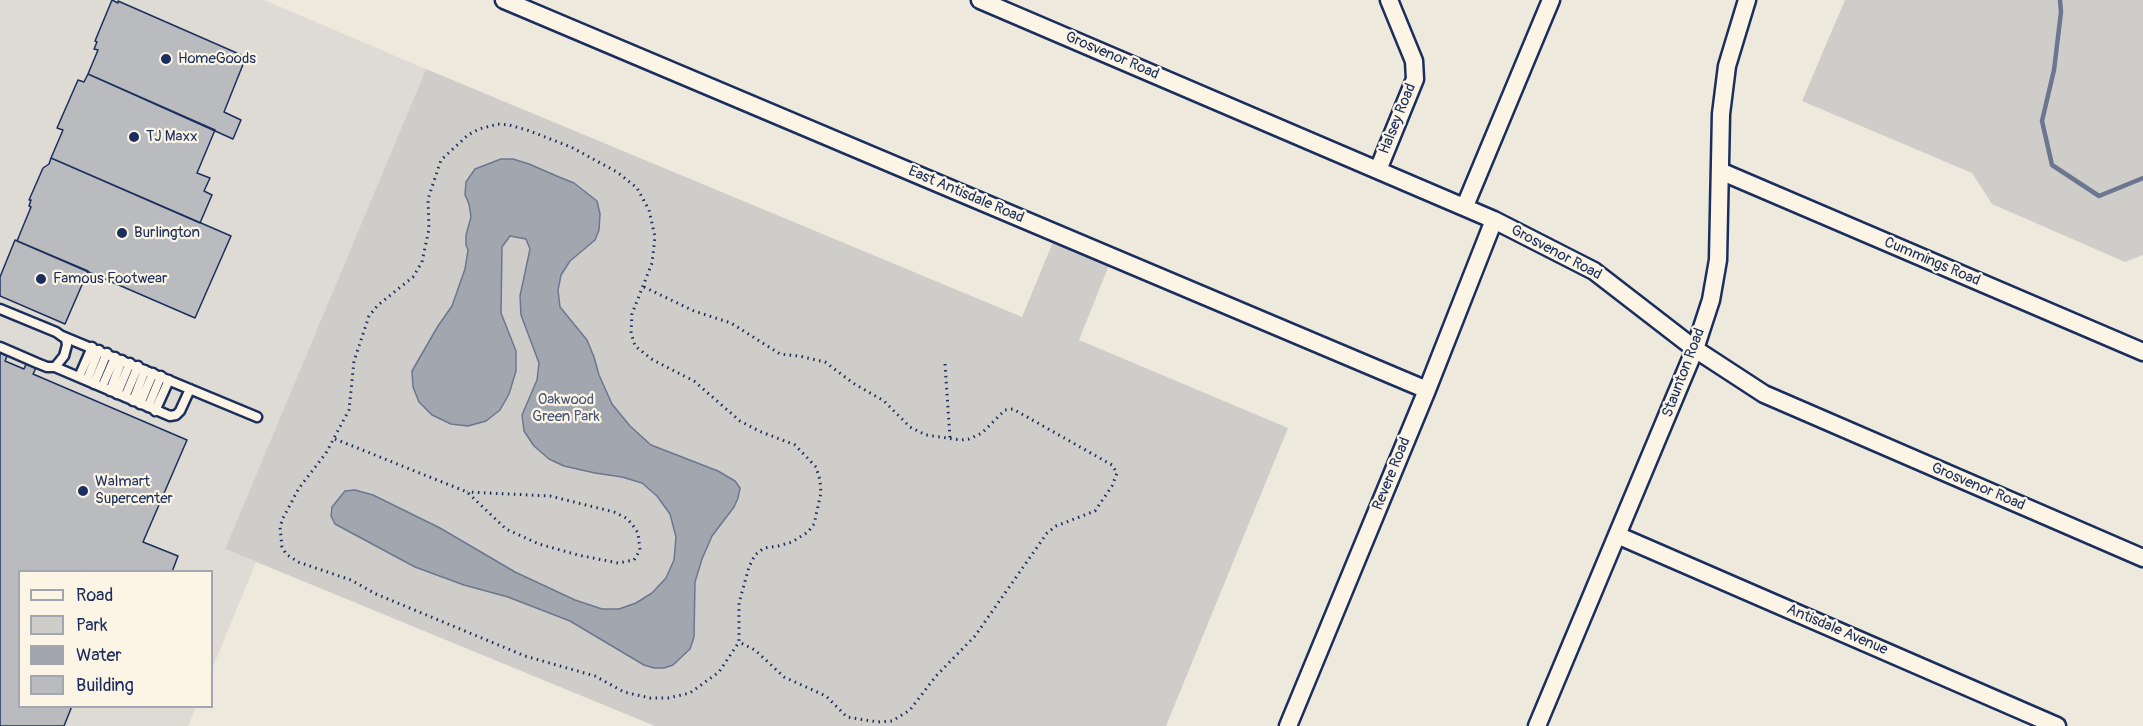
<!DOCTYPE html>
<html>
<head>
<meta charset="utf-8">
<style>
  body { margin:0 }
  #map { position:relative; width:2143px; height:726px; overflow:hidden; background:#eee9dd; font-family:Pangolin,sans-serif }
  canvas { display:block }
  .legend { position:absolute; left:18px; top:570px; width:195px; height:138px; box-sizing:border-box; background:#fcf5e5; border:2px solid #a2a6af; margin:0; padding:8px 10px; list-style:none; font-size:18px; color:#1b2f5e }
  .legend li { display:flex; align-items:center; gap:12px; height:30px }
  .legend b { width:30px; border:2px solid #a2a6af }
</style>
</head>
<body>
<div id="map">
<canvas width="2143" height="726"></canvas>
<ul class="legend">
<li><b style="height:8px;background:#fcf5e5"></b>Road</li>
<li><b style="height:16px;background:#cfcdca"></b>Park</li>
<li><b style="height:16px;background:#a2a7af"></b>Water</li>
<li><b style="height:16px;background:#babbbe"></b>Building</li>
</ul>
</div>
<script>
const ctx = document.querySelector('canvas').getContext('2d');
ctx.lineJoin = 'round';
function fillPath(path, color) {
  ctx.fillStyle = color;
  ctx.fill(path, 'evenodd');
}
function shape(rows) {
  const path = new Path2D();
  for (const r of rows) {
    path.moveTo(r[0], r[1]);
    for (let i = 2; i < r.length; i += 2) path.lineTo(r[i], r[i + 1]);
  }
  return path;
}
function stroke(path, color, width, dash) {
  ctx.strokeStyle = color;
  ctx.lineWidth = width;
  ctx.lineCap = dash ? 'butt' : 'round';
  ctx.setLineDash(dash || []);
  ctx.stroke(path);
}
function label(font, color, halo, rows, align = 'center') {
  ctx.font = font + ' Pangolin,sans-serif';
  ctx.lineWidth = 4.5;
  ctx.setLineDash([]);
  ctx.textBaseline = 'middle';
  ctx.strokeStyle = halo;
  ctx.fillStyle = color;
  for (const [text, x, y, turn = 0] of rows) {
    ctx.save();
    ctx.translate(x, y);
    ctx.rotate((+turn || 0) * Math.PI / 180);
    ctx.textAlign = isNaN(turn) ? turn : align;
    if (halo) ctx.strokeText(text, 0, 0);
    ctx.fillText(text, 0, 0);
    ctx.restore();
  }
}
fillPath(shape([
  [0,0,264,0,426,69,225,549,256,562,212,669,212,572,20,572,20,706,196,707,188,726,0,726]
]), '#dedbd4');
fillPath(shape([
  [1845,0,2143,0,2143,255,2125,262,1992,204,1972,173,1802,101],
  [426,69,1022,317,1053,242,1109,265,1079,340,1288,428,1166,726,655,726,225,549]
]), '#cfcdca');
const water = shape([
  [501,159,513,159,529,164,559,177,574,183,597,201,600,214,599,230,595,240,570,261,561,275,558,290,560,307,587,340,594,357,599,375,612,404,630,426,651,445,718,471,735,481,740,488,738,498,734,507,712,536,702,559,695,582,694,637,690,649,673,665,664,668,654,668,644,665,570,621,508,597,464,585,415,567,335,524,331,516,332,507,345,491,355,490,373,495,440,528,515,572,575,600,602,609,619,609,636,603,652,593,666,578,674,560,676,537,670,514,657,496,642,483,622,477,595,473,564,466,549,459,534,446,524,431,522,415,537,380,539,363,521,315,520,296,530,249,526,239,510,236,502,247,501,313,516,351,516,371,509,394,500,410,486,421,468,426,451,424,432,415,419,402,413,387,412,371,438,326,452,306,465,269,468,250,466,245,466,235,471,217,469,204,465,195,466,182,475,169,501,159]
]);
fillPath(water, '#a2a7af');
stroke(water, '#6c778f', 1.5);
stroke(shape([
  [2060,0,2061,12,2054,70,2042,121,2052,165,2099,196,2143,178]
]), '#6c778f', 4.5);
const building = shape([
  [112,0,118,3,118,1,246,57,224,112,241,120,233,139,88,74,98,50,94,49,97,42,95,41,112,0],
  [88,74,215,130,197,173,210,178,204,191,212,195,200,223,51,158,63,130,57,128,78,80,84,82,88,74],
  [51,158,231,236,195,318,17,241,31,207,29,206,31,200,29,200,43,168,49,164,51,158],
  [15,240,88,271,65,324,0,296,0,277,15,240],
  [0,353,7,356,5,361,24,369,26,364,36,368,33,374,187,440,143,542,178,556,172,572,20,572,20,706,72,706,64,726,0,726,0,353]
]);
fillPath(building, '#babbbe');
stroke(building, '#1b2f5e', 1.5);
const service = shape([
  [0,309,56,332,66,339,67,345,64,356,55,367,47,367,37,363,0,347],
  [62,336,257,417],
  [55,367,170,416,176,415,180,411,190,389],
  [79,377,92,347],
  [87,380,99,350],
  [94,384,107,353],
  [102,387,115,357],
  [110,391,122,360],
  [117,394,130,363],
  [125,397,138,366],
  [133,401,145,370],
  [140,404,153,373],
  [148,407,161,376],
  [155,411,169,380]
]);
const minor = shape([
  [504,0,1427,390],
  [980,0,1494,220,1594,271,1695,349,1764,394,2143,558],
  [1378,170,1415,79,1414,61,1389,0],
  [1720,171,2143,352],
  [1465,206,1551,0],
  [1617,535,2057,726],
  [1288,726,1427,390,1494,220],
  [1537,726,1695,349,1711,300,1718,260,1721,114,1727,66,1747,0]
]);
stroke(service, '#1b2f5e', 13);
stroke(minor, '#1b2f5e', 21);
stroke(shape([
  [498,124,509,125,527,130,571,147,617,172,637,188,649,210,655,237,652,263,632,314,631,333,635,346,653,360,694,381,740,421,759,431,795,445,816,467,820,480,821,493,814,524,808,532,792,542,778,546,764,548,755,555,749,567,739,603,739,642,719,672,690,693,668,698,650,698,624,692,595,676,525,656,376,594,351,580,298,562,286,554,282,547,280,527,283,518,299,488,326,453,349,410,354,361,369,316,378,305,413,277,422,262,429,229,428,199,441,160,468,135,479,129,498,124],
  [644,287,694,311,731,323,780,354,799,356,825,362,853,383,884,401,910,427,926,435,961,440,969,439,982,433,1005,410,1013,409,1112,465,1117,473,1112,486,1095,511,1056,526,1047,533,975,636,936,676,910,710,892,721,878,722,847,717,826,696,784,677,755,650,739,642],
  [945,364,950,438],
  [335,439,467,492,506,529,539,544,578,555,618,563,634,560,640,550,638,533,632,524,626,518,614,512,550,496,467,492]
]), '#1b2f5e', 3, [1.5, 4.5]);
stroke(service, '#fcf5e5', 8);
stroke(minor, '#fcf5e5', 16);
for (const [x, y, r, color] of [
  [166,59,6,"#1b2f5e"],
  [134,137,6,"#1b2f5e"],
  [122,233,6,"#1b2f5e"],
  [41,279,6,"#1b2f5e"],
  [83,491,6,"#1b2f5e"]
]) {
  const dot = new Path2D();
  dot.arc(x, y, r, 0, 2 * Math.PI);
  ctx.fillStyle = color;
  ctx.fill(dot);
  stroke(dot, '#fcf5e5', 2);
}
label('15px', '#1b2f5e', '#fcf5e5', [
  ["Grosvenor Road",1112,56,23],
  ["Halsey Road",1398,119,-68],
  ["East Antisdale Road",966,195,23],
  ["Grosvenor Road",1556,253,28],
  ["Cummings Road",1932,262,23],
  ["Staunton Road",1684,373,-69],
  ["Revere Road",1392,474,-68],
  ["Grosvenor Road",1978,487,23],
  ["Antisdale Avenue",1837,630,23]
]);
label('15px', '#1b2f5e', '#fcf5e5', [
  ["HomeGoods",178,59],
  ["TJ Maxx",146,137],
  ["Burlington",134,233],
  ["Famous Footwear",53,279],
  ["Walmart",95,482],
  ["Supercenter",95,499]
], 'left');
label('15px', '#485679', '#fcf5e5', [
  ["Oakwood",566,400],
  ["Green Park",566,417]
]);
</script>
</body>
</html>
